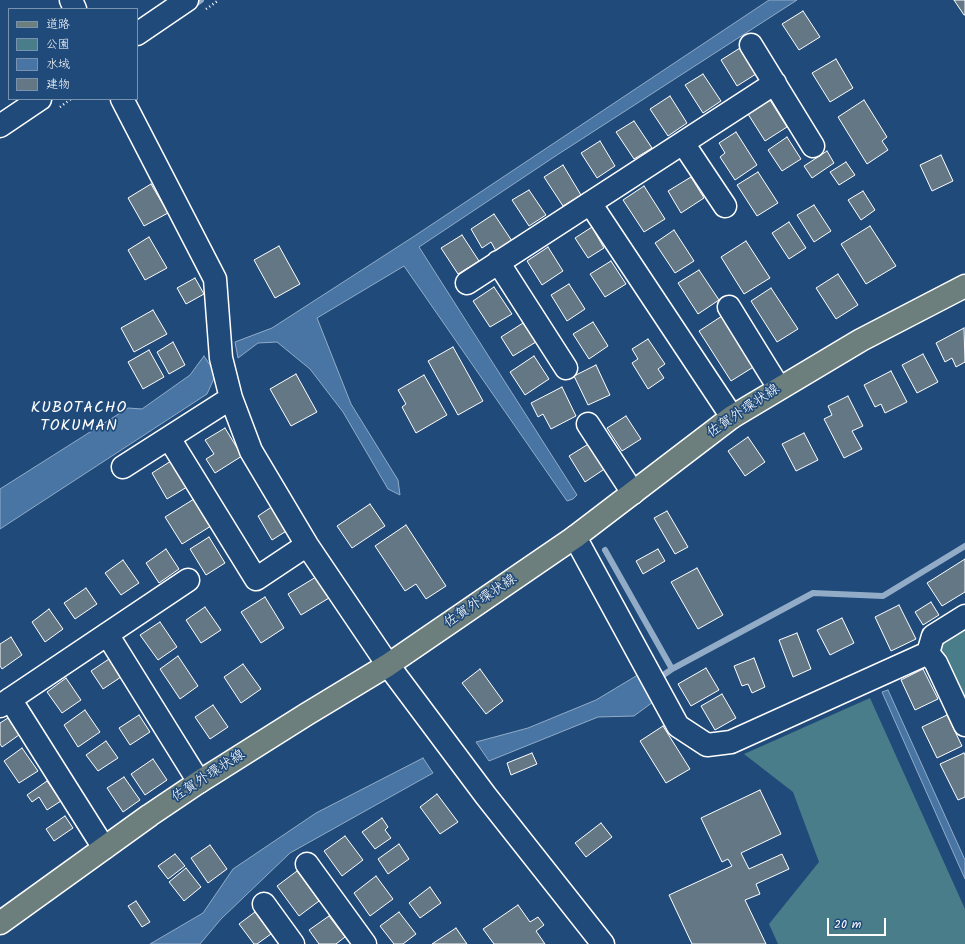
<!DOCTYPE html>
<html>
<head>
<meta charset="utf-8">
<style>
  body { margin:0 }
  #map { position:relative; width:965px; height:944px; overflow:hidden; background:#1f4a7a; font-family:Kalam,"Klee One",sans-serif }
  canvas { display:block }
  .legend { position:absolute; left:8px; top:8px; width:130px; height:92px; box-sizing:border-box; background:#1f4a7a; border:1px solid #7992af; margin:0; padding:5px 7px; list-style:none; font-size:12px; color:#fff }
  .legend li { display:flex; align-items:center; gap:8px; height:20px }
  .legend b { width:20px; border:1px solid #7992af }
  .scale { position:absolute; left:827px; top:918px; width:59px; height:18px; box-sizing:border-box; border:2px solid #fff; border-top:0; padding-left:5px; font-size:12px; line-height:14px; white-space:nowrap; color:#fff; -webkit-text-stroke:3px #1f4a7a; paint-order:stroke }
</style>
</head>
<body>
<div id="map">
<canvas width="965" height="944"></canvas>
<ul class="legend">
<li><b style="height:5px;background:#6c7f7c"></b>道路</li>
<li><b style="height:11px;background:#4a7d8a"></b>公園</li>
<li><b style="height:11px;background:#4975a4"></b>水域</li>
<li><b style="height:11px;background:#647785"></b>建物</li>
</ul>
<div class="scale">20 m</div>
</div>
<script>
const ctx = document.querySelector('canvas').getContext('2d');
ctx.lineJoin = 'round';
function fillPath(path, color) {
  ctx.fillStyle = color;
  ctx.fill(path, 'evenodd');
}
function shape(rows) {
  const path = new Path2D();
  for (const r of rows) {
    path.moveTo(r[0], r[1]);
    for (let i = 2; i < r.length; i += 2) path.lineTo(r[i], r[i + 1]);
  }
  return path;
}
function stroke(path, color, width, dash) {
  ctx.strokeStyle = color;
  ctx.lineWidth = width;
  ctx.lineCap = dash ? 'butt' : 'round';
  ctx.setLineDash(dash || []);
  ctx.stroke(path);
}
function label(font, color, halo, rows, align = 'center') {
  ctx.font = font + ' Kalam,"Klee One",sans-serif';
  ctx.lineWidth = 3.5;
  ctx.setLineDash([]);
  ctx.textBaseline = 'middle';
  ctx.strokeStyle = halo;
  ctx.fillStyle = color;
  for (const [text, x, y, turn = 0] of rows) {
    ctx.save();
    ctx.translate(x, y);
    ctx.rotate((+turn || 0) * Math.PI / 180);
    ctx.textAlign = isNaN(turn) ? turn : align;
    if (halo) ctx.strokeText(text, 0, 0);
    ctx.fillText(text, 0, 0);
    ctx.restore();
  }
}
fillPath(shape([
  [965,627,965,709,938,651,945,641],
  [870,698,965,909,965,944,778,944,769,924,819,862,793,792,744,754]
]), '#4a7d8a');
const water = shape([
  [769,0,797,0,557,155,419,247,577,495,573,499,567,501,404,266,317,318,351,404,398,480,400,495,388,489,343,412,310,369,277,342,258,343,238,358,235,342,272,328,413,237,769,0],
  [204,356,216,374,207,394,0,529,0,489,128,408,142,409,190,375,204,356],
  [641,673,657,699,634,716,598,717,489,761,476,742,528,728,596,700,641,673],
  [888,690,965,860,965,879,882,692,888,690],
  [423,758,433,773,290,853,221,919,200,944,150,944,203,913,233,869,316,813,423,758]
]);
fillPath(water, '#4975a4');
stroke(water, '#92acc8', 1);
stroke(shape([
  [191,7,201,0],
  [605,550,672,669],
  [662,676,672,669,813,593,883,596,965,546]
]), '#92acc8', 6);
const building = shape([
  [954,0,965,0,965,15,964,15,954,0],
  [803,11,820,37,799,50,782,24,803,11],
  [740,48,756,74,737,86,721,60,740,48],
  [836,59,853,88,830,102,812,73,836,59],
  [703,74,721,101,703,113,685,85,703,74],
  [670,96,687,123,668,136,650,109,670,96],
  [770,100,787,127,765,141,748,114,770,100],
  [864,100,887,137,882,141,888,150,867,164,838,117,864,100],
  [634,121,652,148,634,159,616,132,634,121],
  [736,132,757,165,735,180,720,157,725,153,719,143,736,132],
  [787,137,801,159,782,171,768,150,787,137],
  [600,141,615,166,597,178,581,153,600,141],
  [827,151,834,163,812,178,804,166,827,151],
  [941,155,953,181,932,191,920,165,941,155],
  [846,162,855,175,839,185,830,172,846,162],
  [563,165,581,195,563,206,544,177,563,165],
  [758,172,778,203,757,216,737,185,758,172],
  [691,177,704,198,681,213,668,191,691,177],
  [151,184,168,213,144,226,128,198,151,184],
  [644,186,665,219,644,232,623,200,644,186],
  [529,190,546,215,529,226,512,200,529,190],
  [863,191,875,210,861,220,848,200,863,191],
  [814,205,831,231,814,242,797,215,814,205],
  [494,214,512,241,496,251,491,242,482,248,471,229,494,214],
  [789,222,806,248,789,259,772,233,789,222],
  [870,226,896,266,866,284,841,244,870,226],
  [592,227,604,248,588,258,575,238,592,227],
  [674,230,694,261,675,273,655,243,674,230],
  [462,235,479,261,458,274,441,248,462,235],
  [149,237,167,268,145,280,128,250,149,237],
  [746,241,770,278,744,294,721,257,746,241],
  [279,246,300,284,275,298,254,260,279,246],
  [548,247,563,271,542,285,527,261,548,247],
  [611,261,626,284,605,297,590,274,611,261],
  [699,270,719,300,698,314,678,283,699,270],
  [838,274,858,305,836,319,816,288,838,274],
  [195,278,204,294,186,304,177,288,195,278],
  [569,284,585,309,567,321,551,295,569,284],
  [494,287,512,314,490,327,473,301,494,287],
  [771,288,798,329,777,342,751,301,771,288],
  [153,310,167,334,134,352,121,328,153,310],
  [722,316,755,366,731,381,699,331,722,316],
  [593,322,608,346,589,359,573,334,593,322],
  [523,323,536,342,513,356,501,337,523,323],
  [964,328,965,362,956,367,952,358,945,362,936,343,964,328],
  [648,339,665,364,658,369,664,378,648,389,632,363,638,359,632,349,648,339],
  [173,342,185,365,169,374,157,352,173,342],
  [453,347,483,401,458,415,428,361,453,347],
  [149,350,164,377,143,389,128,362,149,350],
  [923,354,938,382,917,393,902,365,923,354],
  [534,356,549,379,525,395,510,372,534,356],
  [596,365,610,395,588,405,574,376,596,365],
  [891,371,907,402,885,413,881,404,875,407,864,385,891,371],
  [296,374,317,412,291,426,270,389,296,374],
  [424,375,447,415,416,433,402,407,406,404,398,390,424,375],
  [562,387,576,416,551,429,543,414,538,417,531,403,562,387],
  [848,396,863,426,852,431,862,449,844,458,824,419,832,415,828,406,848,396],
  [626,416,641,439,622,451,607,428,626,416],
  [225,428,242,456,215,473,206,459,214,454,205,440,225,428],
  [804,433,818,460,796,471,782,444,804,433],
  [748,437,765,462,745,476,728,451,748,437],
  [590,443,606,468,585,482,569,456,590,443],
  [171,461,187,487,167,499,152,473,171,461],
  [194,499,211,526,182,544,165,517,194,499],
  [370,504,385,526,352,548,337,526,370,504],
  [273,506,288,530,272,540,258,516,273,506],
  [667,511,688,547,675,554,654,518,667,511],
  [406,525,446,586,426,599,416,584,405,591,375,546,406,525],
  [209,537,225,563,206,575,190,549,209,537],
  [166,549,179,569,159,583,146,563,166,549],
  [658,549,665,561,643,574,636,561,658,549],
  [965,559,965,592,942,606,927,583,965,559],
  [123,560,139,583,121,595,105,573,123,560],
  [697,568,723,615,698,629,671,582,697,568],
  [316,577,329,598,301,615,288,594,316,577],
  [86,588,97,604,75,619,64,603,86,588],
  [265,597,284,628,261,643,241,612,265,597],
  [931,602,939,615,923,625,915,612,931,602],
  [899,605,916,639,891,651,875,617,899,605],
  [205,607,221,630,201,643,186,620,205,607],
  [49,609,63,629,45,642,32,622,49,609],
  [842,618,854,643,830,655,817,630,842,618],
  [160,622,177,647,158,660,140,635,160,622],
  [797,633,811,669,793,677,779,640,797,633],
  [11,637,22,655,2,669,0,666,0,644,11,637],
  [178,656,198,686,180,699,160,669,178,656],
  [754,658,765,687,752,693,748,684,742,686,734,666,754,658],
  [109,659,121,677,103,689,91,671,109,659],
  [243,664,261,689,241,703,224,677,243,664],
  [706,668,719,690,691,706,678,684,706,668],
  [480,669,503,701,486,714,462,683,480,669],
  [923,669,938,699,915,710,901,680,923,669],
  [66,678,81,700,62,713,47,692,66,678],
  [722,694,736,718,715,730,701,706,722,694],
  [213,705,228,727,210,739,195,717,213,705],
  [85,710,100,732,78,747,64,725,85,710],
  [139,715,150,732,130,745,119,728,139,715],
  [947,715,962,746,937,758,922,727,947,715],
  [8,718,19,735,2,747,0,744,0,723,8,718],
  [663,726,690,769,666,783,640,741,663,726],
  [106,741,118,758,98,771,86,755,106,741],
  [22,748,38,771,19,783,4,761,22,748],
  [532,753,537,764,511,775,507,763,532,753],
  [964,753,965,755,965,797,958,800,940,764,964,753],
  [153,759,167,780,145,795,131,774,153,759],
  [124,777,140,800,123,812,107,788,124,777],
  [47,781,61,801,47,810,39,797,32,802,27,795,47,781],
  [760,790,781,834,741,853,749,869,782,854,789,869,756,884,760,894,745,900,766,944,692,944,669,895,732,866,728,859,722,862,701,818,760,790],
  [437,794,458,822,440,834,420,807,437,794],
  [65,816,73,828,54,841,46,829,65,816],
  [382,818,388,827,385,830,391,838,375,849,362,832,382,818],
  [601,823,612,837,586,857,575,843,601,823],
  [345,836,363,860,342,876,324,851,345,836],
  [399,844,409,859,388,874,378,859,399,844],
  [210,845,227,869,208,883,191,858,210,845],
  [175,854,185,866,168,879,158,866,175,854],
  [186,868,201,887,184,901,169,882,186,868],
  [297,871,319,901,299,916,277,886,297,871],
  [376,876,393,899,370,916,354,893,376,876],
  [430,887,441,903,420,918,409,903,430,887],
  [136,901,150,922,142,927,128,906,136,901],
  [518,905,530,922,538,917,544,925,536,931,545,944,494,944,483,929,518,905],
  [255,912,271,934,257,944,254,944,239,924,255,912],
  [399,912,416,934,403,944,394,944,380,926,399,912],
  [329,916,345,937,336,944,319,944,309,930,329,916],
  [456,928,467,944,432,944,456,928]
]);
fillPath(building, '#647785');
stroke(building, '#fff', 1);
const minor = shape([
  [71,0,75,9],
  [137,34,187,0],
  [751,45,813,146],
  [122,99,215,279,221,358,231,398,251,451,307,545,388,665,486,796,603,944],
  [0,126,40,99],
  [683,143,725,206],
  [590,203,732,417],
  [498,262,566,368],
  [467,283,775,83],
  [729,307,779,388],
  [588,424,633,493],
  [169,438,256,579,307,545],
  [123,467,231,398],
  [575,537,678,726,707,745,731,742,928,653,936,663,965,725],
  [107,634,199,782],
  [928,653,933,636,965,616],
  [10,699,104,848],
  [0,706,188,580],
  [307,864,365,944],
  [264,904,293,944]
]);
const major = shape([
  [0,923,150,815,199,782,307,714,388,665,575,537,732,417,861,340,965,286]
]);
stroke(minor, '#fff', 25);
stroke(major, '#fff', 25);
stroke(shape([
  [206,9,219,0],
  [60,107,71,99]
]), '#fff', 2.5, [1, 3]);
stroke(minor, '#1f4a7a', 22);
stroke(major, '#6c7f7c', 22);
label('14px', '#fff', '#1f4a7a', [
  ["佐賀外環状線",744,412,-34],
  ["佐賀外環状線",481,602,-34],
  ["佐賀外環状線",209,777,-33]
]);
ctx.letterSpacing = '1px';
label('16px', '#fff', '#1f4a7a', [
  ["KUBOTACHO",79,409],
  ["TOKUMAN",79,427]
]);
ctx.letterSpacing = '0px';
</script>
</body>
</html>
